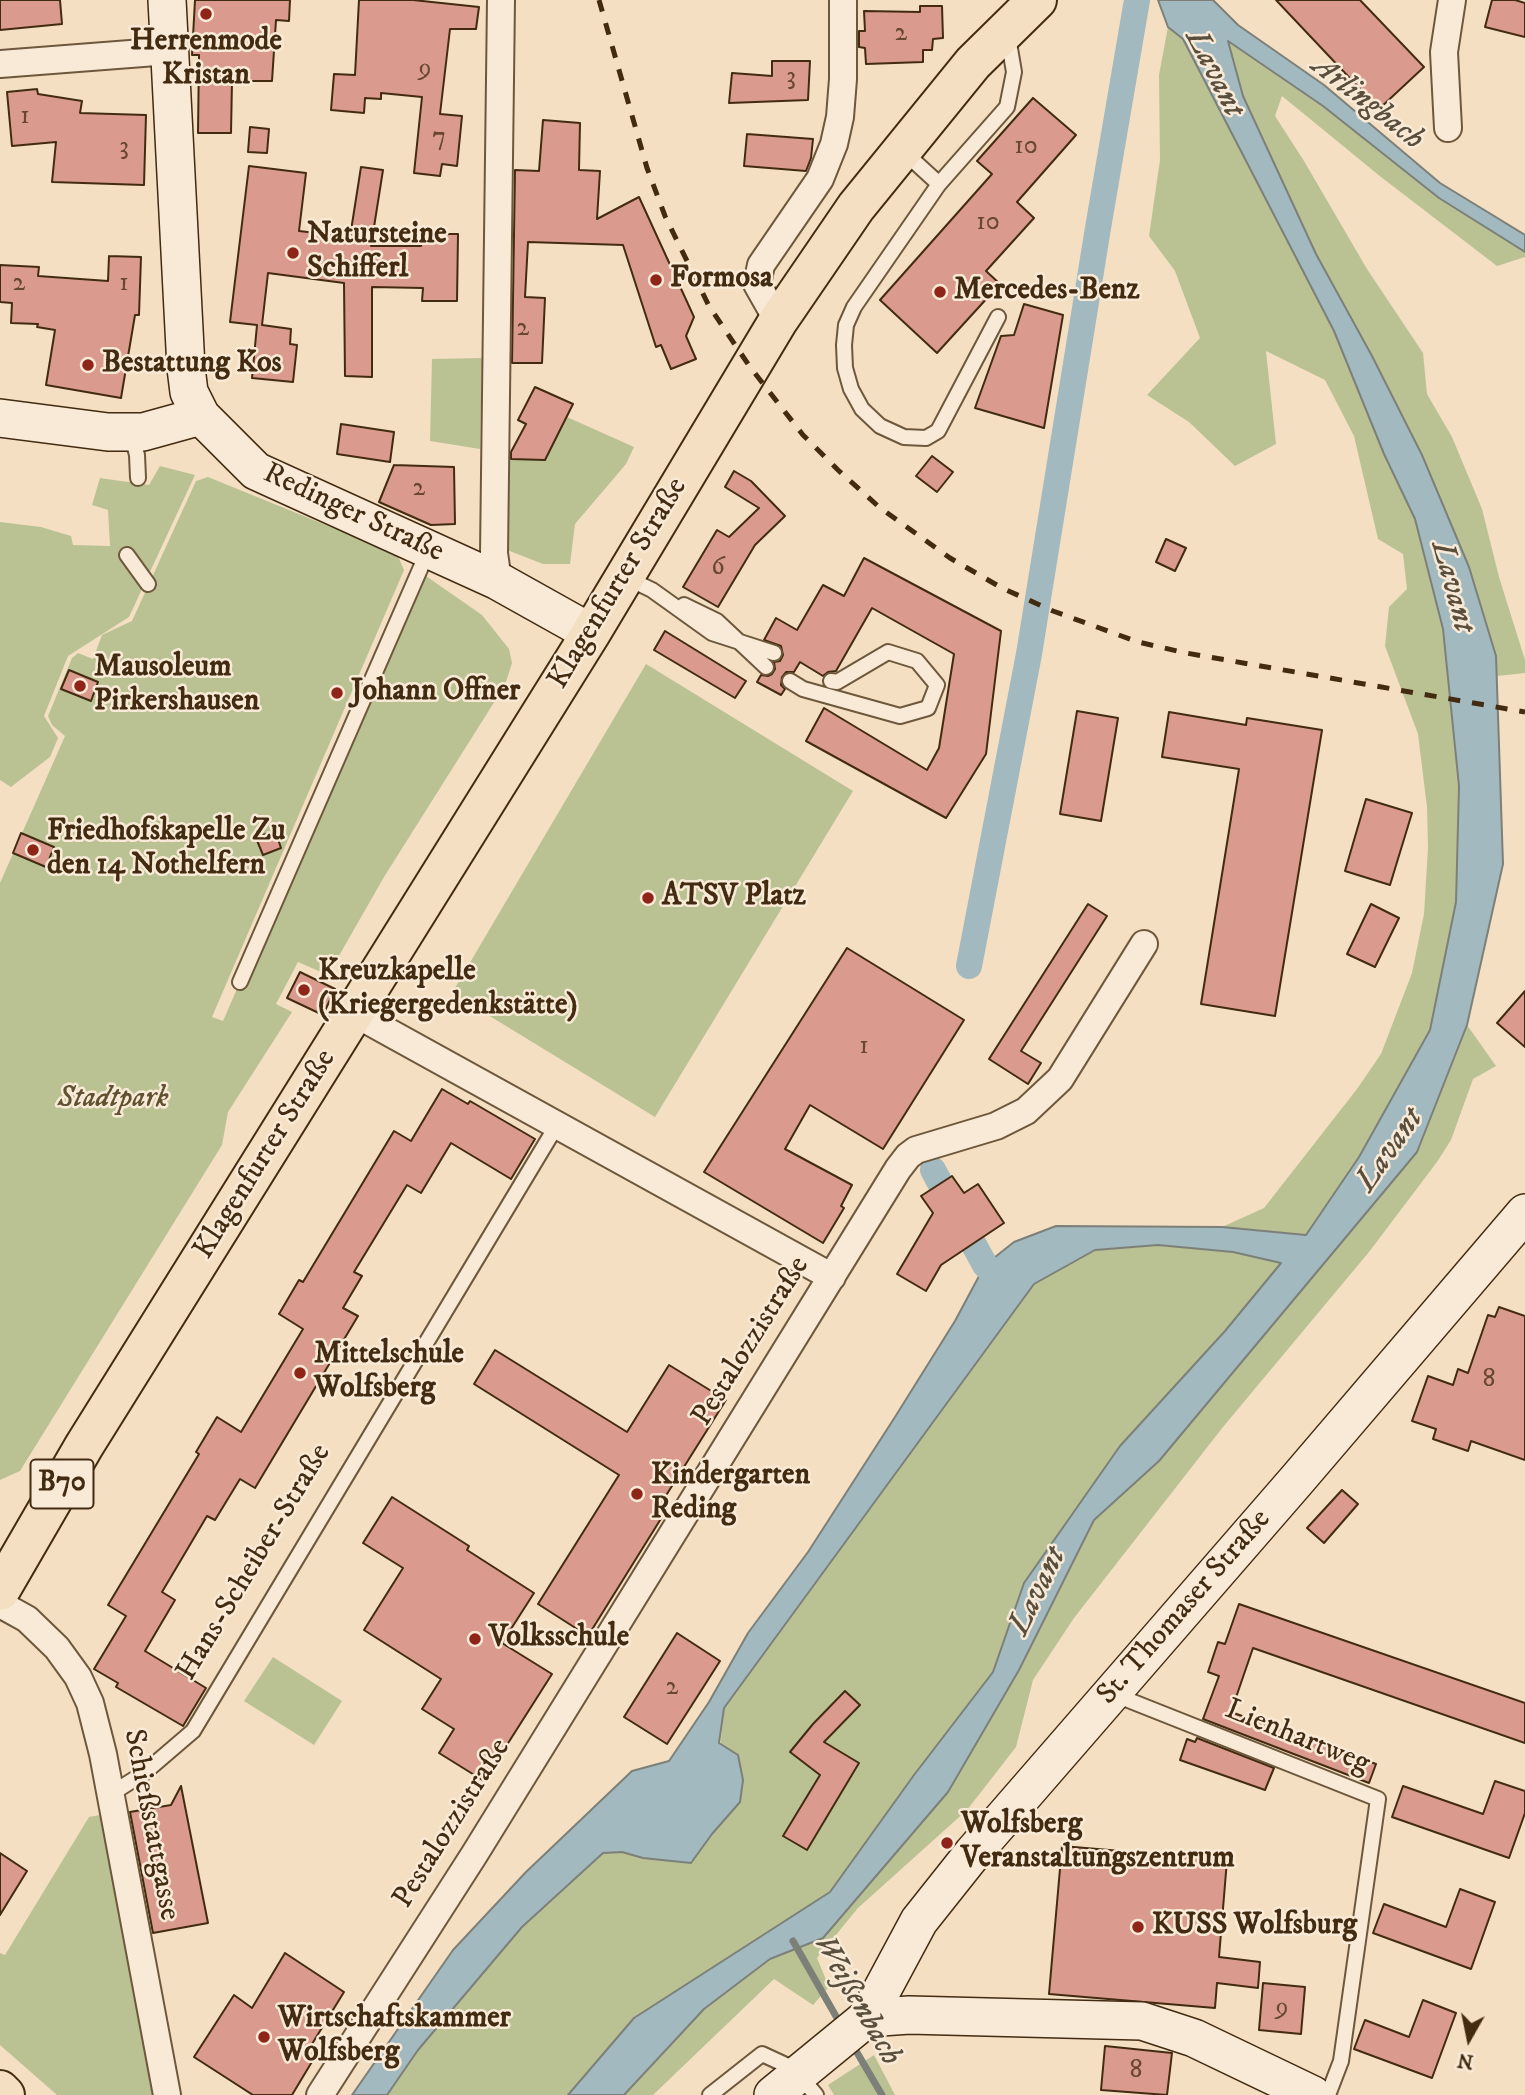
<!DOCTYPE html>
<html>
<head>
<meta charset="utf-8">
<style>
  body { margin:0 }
  #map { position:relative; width:1525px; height:2095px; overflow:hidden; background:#f4dfc2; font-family:"IM FELL DW Pica",serif }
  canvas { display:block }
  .north { position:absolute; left:1434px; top:2004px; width:70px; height:70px; -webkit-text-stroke:5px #f8ead7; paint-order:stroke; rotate:189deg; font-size:19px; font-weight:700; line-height:28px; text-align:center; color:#422b10 }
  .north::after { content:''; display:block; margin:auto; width:24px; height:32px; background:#422b10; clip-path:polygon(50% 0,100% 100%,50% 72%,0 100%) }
</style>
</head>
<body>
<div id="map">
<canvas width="1525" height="2095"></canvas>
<div class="north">N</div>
</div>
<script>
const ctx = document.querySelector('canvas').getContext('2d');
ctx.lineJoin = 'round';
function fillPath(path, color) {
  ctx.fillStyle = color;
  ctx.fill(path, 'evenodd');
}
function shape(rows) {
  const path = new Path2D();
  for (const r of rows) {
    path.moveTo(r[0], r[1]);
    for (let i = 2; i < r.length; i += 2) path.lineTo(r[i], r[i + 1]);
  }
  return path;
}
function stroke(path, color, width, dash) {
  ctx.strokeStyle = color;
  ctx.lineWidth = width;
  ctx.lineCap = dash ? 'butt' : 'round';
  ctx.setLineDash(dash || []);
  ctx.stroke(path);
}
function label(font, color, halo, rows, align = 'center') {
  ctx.font = font + ' "IM FELL DW Pica",serif';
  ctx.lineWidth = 5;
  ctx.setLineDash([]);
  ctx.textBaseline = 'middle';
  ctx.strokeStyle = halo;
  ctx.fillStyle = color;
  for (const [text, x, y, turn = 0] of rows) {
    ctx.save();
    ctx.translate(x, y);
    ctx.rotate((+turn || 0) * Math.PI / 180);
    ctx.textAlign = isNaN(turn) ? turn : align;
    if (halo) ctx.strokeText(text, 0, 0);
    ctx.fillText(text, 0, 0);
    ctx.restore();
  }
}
fillPath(shape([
  [1168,27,1183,39,1334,331,1384,454,1415,519,1443,629,1459,786,1456,902,1430,1030,1359,1157,1306,1235,1222,1227,1264,1208,1357,1089,1381,1054,1412,973,1424,914,1428,848,1427,807,1418,734,1385,646,1389,607,1407,589,1403,554,1378,539,1354,436,1325,380,1266,351,1276,444,1235,466,1189,422,1147,395,1200,338,1175,271,1149,236,1160,160,1159,75],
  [1228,40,1323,106,1439,198,1525,252,1525,257,1497,266,1381,177,1282,96,1275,116,1304,161,1367,269,1423,353,1427,394,1452,437,1482,509,1499,577,1525,660,1525,673,1497,676,1496,656,1469,567,1422,455,1372,356,1316,254,1243,96],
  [482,358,480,449,430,441,432,359],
  [567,417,634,447,626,464,575,524,570,564,543,564,507,550,507,459,545,460],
  [160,466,195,475,129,617,68,656,44,716,58,738,50,757,11,787,0,780,0,522,41,527,71,536,73,545,110,546,108,510,92,505,100,478,149,485],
  [208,477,397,554,404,570,212,1017,223,1021,417,574,426,576,482,615,509,649,512,663,505,685,384,877,328,975,298,962,276,1004,292,1012,228,1112,222,1145,20,1471,0,1480,0,883,65,736,52,725,48,716,72,658,78,653,93,659,102,635,132,621,196,481],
  [646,664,853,791,655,1117,452,993],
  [1467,1025,1496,1066,1473,1079,1451,1140,1437,1162,1369,1252,1223,1427,1074,1618,1033,1680,1016,1747,967,1810,858,1908,817,1958,829,1987,813,2005,774,1979,653,2095,624,2095,704,2009,771,1959,823,1938,948,1792,1019,1670,1094,1520,1159,1461,1417,1152],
  [1158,1245,1233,1252,1282,1263,1225,1331,1024,1583,993,1672,914,1775,830,1892,764,1935,586,2076,568,2095,387,2095,418,2050,522,1927,603,1853,622,1852,643,1858,690,1863,712,1834,724,1708,1034,1284,1095,1250],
  [273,1657,342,1701,314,1745,244,1701],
  [100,1815,153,2095,57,2095,0,2045,0,1953,5,1955,89,1817],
  [874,2055,895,2095,834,2095,828,2085]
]), '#bac294');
const water = shape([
  [1158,0,1213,0,1238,25,1324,85,1440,183,1525,235,1525,252,1439,198,1323,106,1228,41,1243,96,1316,254,1372,356,1422,455,1469,567,1496,656,1503,864,1467,1025,1417,1152,1159,1461,1094,1520,1019,1670,948,1792,823,1938,770,1959,704,2009,624,2095,568,2095,634,2018,830,1892,914,1775,993,1672,1024,1583,1120,1446,1225,1331,1281,1263,1233,1252,1158,1245,1095,1250,1034,1284,724,1708,719,1743,738,1755,743,1780,740,1802,712,1834,691,1863,643,1858,622,1852,603,1853,522,1927,418,2050,387,2095,352,2095,453,1950,526,1872,632,1771,669,1761,709,1702,748,1633,808,1552,895,1417,955,1321,985,1265,1014,1242,1056,1226,1222,1227,1306,1235,1359,1157,1430,1030,1456,902,1459,786,1443,629,1415,519,1384,454,1334,331,1183,39,1168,27,1158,0]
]);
fillPath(water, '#a2b9bf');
stroke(water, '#7c8079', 2);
stroke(shape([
  [793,1941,841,2025],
  [852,2044,882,2095]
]), '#7c8079', 7);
stroke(shape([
  [969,966,1029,654,1098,228,1137,0],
  [933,1170,985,1265,1005,1286]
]), '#a2b9bf', 26);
const building = shape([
  [0,0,60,0,62,24,0,30,0,0],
  [195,0,290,0,289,21,276,20,272,81,232,81,231,133,198,133,199,55,192,55,195,0],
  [359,0,413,0,479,7,476,29,450,29,440,114,462,116,457,166,442,164,440,176,414,173,422,97,381,93,381,99,365,98,364,113,331,110,334,74,355,75,359,0],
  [1276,0,1360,0,1424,67,1379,109,1276,0],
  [1492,0,1515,0,1525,3,1525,37,1485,27,1492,0],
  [920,6,942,6,943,38,933,39,932,50,923,50,923,62,866,64,865,48,859,47,859,31,865,31,864,11,920,12,920,6],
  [772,61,810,61,808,100,729,103,732,73,772,76,772,61],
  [37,89,38,94,82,101,80,113,146,115,144,185,52,182,56,142,12,146,7,92,37,89],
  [1033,98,1076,135,1017,202,1034,218,986,271,1000,284,937,353,880,300,992,174,977,161,1033,98],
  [543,120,580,123,579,170,600,171,597,219,639,197,694,317,686,336,696,359,671,369,661,345,656,347,623,245,528,242,525,297,545,298,542,363,512,363,515,170,539,171,543,120],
  [250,127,269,129,267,153,248,152,250,127],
  [747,134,813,139,811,158,806,171,744,166,747,134],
  [249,166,306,173,299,231,350,237,361,167,383,170,371,246,421,246,421,234,458,234,457,301,422,301,423,288,372,287,372,377,345,376,344,283,268,273,262,325,291,329,290,344,297,345,293,382,252,378,257,325,230,322,249,166],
  [109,256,141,257,139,315,135,315,121,398,46,385,55,330,37,327,38,324,11,323,12,303,0,302,0,265,39,267,38,276,108,281,109,256],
  [1024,304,1063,315,1044,428,975,408,1001,336,1014,335,1024,304],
  [535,387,573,404,545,460,511,459,511,452,526,424,518,420,535,387],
  [341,424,394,432,390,462,337,454,341,424],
  [932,456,953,472,937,492,916,476,932,456],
  [394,465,454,467,455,524,431,525,379,502,394,465],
  [734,471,751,481,785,516,755,545,718,607,683,587,717,530,729,537,759,508,725,487,734,471],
  [1166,539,1186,548,1175,571,1156,562,1166,539],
  [864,558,1001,631,986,754,946,818,806,741,824,708,927,770,939,748,954,654,872,608,836,671,828,672,823,676,800,662,794,672,786,672,782,677,781,685,785,689,781,695,757,682,761,675,768,676,772,674,775,669,774,662,780,661,783,655,781,646,764,640,776,618,797,630,823,585,844,596,864,558],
  [665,631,746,681,735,698,654,650,665,631],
  [69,670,98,682,91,701,61,689,69,670],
  [1077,711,1118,718,1101,821,1060,814,1077,711],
  [1169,712,1246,725,1247,718,1322,730,1275,1016,1201,1004,1239,769,1162,757,1169,712],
  [1366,799,1412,813,1390,885,1345,871,1366,799],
  [275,830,281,848,263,855,256,838,275,830],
  [21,833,54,847,46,867,13,853,21,833],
  [1088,904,1107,916,1021,1051,1041,1063,1028,1084,989,1059,1088,904],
  [1371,904,1399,918,1375,967,1347,954,1371,904],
  [847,948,964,1020,883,1149,810,1105,785,1149,852,1185,841,1206,844,1208,823,1243,704,1172,847,948],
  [300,972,335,989,323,1015,287,998,300,972],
  [1525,991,1525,1047,1497,1023,1525,991],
  [442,1089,468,1104,470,1101,535,1139,511,1179,451,1143,421,1193,407,1185,354,1272,362,1276,343,1308,358,1316,255,1488,240,1479,215,1520,207,1516,162,1592,175,1600,145,1651,206,1688,183,1726,116,1687,118,1683,94,1669,126,1616,108,1605,199,1454,196,1452,217,1417,241,1432,303,1329,279,1314,299,1280,303,1282,394,1131,411,1141,442,1089],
  [952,1176,964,1193,978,1184,1004,1223,941,1265,926,1291,897,1274,933,1213,921,1196,952,1176],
  [1499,1307,1525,1316,1525,1460,1471,1441,1468,1451,1433,1439,1436,1429,1412,1421,1428,1376,1453,1385,1458,1369,1468,1373,1488,1315,1495,1317,1499,1307],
  [495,1350,627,1432,669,1365,726,1400,655,1513,662,1517,588,1636,538,1604,619,1475,474,1384,495,1350],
  [1342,1490,1358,1504,1324,1543,1307,1528,1342,1490],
  [392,1497,469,1546,467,1550,534,1593,502,1643,552,1674,484,1781,439,1753,454,1729,422,1709,441,1679,364,1630,403,1568,363,1543,392,1497],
  [1239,1604,1525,1703,1525,1743,1253,1648,1231,1712,1376,1764,1369,1783,1203,1719,1219,1676,1208,1672,1218,1642,1225,1644,1239,1604],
  [677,1633,720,1661,667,1744,624,1717,677,1633],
  [845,1691,860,1705,824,1742,859,1763,807,1850,783,1836,820,1775,790,1752,813,1724,845,1691],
  [1197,1738,1274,1768,1265,1790,1180,1760,1187,1739,1195,1742,1197,1738],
  [1495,1781,1525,1791,1525,1813,1509,1858,1392,1817,1403,1786,1483,1814,1495,1781],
  [181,1786,208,1923,153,1933,130,1812,171,1805,181,1786],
  [1062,1846,1227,1860,1219,1957,1260,1962,1258,1988,1217,1983,1215,2008,1049,1994,1062,1846],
  [0,1853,27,1871,0,1915,0,1853],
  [1460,1889,1495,1902,1471,1969,1373,1933,1384,1904,1446,1927,1460,1889],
  [285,1953,344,1992,312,2044,319,2050,292,2095,253,2095,194,2057,234,1995,252,2008,285,1953],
  [1263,1983,1305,1987,1301,2034,1259,2030,1263,1983],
  [1423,2000,1456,2013,1432,2078,1354,2049,1365,2020,1409,2037,1423,2000],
  [1105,2046,1172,2053,1167,2095,1101,2090,1105,2046]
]);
fillPath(building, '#da9b8e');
stroke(building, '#422b10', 2);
const lane = shape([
  [903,151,939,184],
  [998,317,938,431,926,438,904,437,880,426,862,409,851,389,845,368,844,345,846,325,854,307,939,184,1007,107,1014,72,1008,37],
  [131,433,137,455,138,478],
  [127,555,148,584],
  [625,577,652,590,712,633,774,653],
  [684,605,717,621,766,667],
  [790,681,803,689,900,716,928,708,937,685,917,661,888,652,837,682,831,681],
  [240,982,428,551],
  [1113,1694,1378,1799,1341,2061,1328,2095],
  [111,1794,144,1773,193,1731,557,1125],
  [710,2095,762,2054,788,2066,799,2075,816,2095]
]);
const street = shape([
  [0,64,169,51],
  [1448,128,1444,52,1452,0],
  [778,321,757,284,761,265,820,179,834,144,840,117,843,79,843,0],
  [498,581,494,553,501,0],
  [354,1013,832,1277],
  [0,1604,27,1619,57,1648,78,1677,90,1703,103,1754,167,2095],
  [320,2095,474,1855,898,1169,908,1156,916,1150,996,1126,1026,1111,1060,1079,1144,944]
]);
const secondary = shape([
  [167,0,186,368,189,392,201,416,256,471,498,581,591,633],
  [0,418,108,432,143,432,201,416],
  [867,2018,919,1921,973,1853,1296,1481,1525,1213],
  [773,2095,867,2018,909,2015,1142,2021,1194,2038,1313,2095]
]);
const primary = shape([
  [0,1591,84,1446,591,633,778,321,856,207,973,63,1037,0],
  [0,2090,5,2095]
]);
stroke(lane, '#6e583c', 18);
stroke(street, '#6e583c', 30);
stroke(secondary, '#422b10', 40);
stroke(primary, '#422b10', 42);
stroke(lane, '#f8ead7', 14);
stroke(street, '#f8ead7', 26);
stroke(secondary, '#f8ead7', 37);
stroke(primary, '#f4dfc2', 38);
stroke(shape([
  [599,0,647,168,665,216,709,306,750,367,803,435,838,470,879,507,950,558,1002,588,1053,611,1138,642,1186,653,1525,712]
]), '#422b10', 5, [12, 12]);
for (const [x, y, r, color] of [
  [206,14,7,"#8f2418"],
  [293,253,7,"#8f2418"],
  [656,280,7,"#8f2418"],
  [940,292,7,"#8f2418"],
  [88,365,7,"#8f2418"],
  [80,686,7,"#8f2418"],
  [337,693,7,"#8f2418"],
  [33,850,7,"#8f2418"],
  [648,898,7,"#8f2418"],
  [304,990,7,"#8f2418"],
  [300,1373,7,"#8f2418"],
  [637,1494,7,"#8f2418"],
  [475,1639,7,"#8f2418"],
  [947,1843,7,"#8f2418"],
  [1138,1927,7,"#8f2418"],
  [264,2037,7,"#8f2418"]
]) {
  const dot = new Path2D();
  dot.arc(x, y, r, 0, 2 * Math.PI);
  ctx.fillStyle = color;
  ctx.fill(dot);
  stroke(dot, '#f8ead7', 2.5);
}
label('26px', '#684730', null, [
  ["2",901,35],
  ["9",425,70],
  ["3",791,79],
  ["1",25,118],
  ["7",439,139],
  ["10",1026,148],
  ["3",124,149],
  ["10",988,224],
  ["2",19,285],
  ["1",124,285],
  ["2",523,330],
  ["2",419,490],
  ["6",718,569],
  ["1",864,1048],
  ["8",1489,1381],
  ["2",672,1689],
  ["9",1282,2009],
  ["8",1136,2072]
]);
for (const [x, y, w] of [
  [62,1484,63]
]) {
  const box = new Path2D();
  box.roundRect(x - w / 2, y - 24.5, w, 49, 5);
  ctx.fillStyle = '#f8ead7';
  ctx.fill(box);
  stroke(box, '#422b10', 2);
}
label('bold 28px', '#422b10', null, [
  ["B70",62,1484]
]);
label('bold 30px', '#422b10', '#f8ead7', [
  ["Herrenmode",206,43,"center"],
  ["Kristan",206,77,"center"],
  ["Natursteine",307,236],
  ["Schifferl",307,270],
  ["Formosa",670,280],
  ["Mercedes-Benz",954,292],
  ["Bestattung Kos",102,365],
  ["Mausoleum",94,669],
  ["Pirkershausen",94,703],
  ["Johann Offner",351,693],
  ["Friedhofskapelle Zu",47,833],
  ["den 14 Nothelfern",47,867],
  ["ATSV Platz",662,898],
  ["Kreuzkapelle",318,973],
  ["(Kriegergedenkstätte)",318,1007],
  ["Mittelschule",314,1356],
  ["Wolfsberg",314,1390],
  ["Kindergarten",651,1477],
  ["Reding",651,1511],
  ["Volksschule",489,1639],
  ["Wolfsberg",961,1826],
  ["Veranstaltungszentrum",961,1860],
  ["KUSS Wolfsburg",1152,1927],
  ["Wirtschaftskammer",278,2020],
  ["Wolfsberg",278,2054]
], 'left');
label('30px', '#422b10', '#f8ead7', [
  ["Redinger Straße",353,514,25],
  ["Klagenfurter Straße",619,584,-59],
  ["Klagenfurter Straße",266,1155,-58],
  ["Pestalozzistraße",752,1342,-58],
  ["Hans-Scheiber-Straße",255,1563,-59],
  ["St. Thomaser Straße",1185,1608,-49],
  ["Lienhartweg",1297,1738,22],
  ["Pestalozzistraße",453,1824,-58],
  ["Schießstattgasse",150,1825,79]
]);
label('italic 30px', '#605131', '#f8ead7', [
  ["Stadtpark",113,1100]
]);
label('italic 32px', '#5a4e3c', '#f8ead7', [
  ["Lavant",1213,74,63],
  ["Arlingbach",1367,104,38],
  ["Lavant",1451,587,75],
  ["Lavant",1391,1151,-55],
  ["Lavant",1039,1592,-64],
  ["Weißenbach",856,2001,60]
]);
</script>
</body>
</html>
